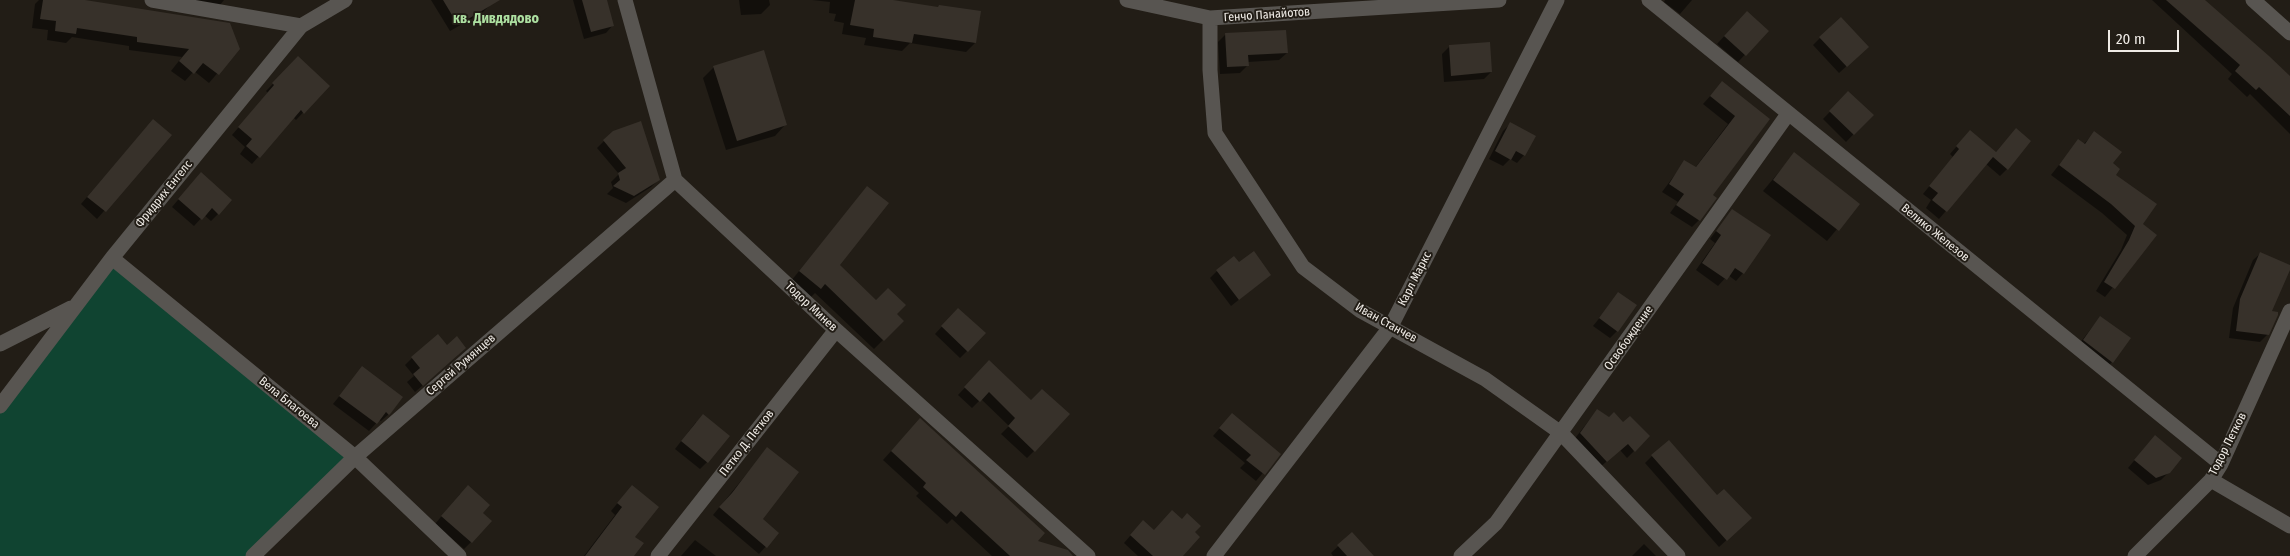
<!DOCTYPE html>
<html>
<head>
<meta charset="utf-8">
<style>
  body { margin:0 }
  #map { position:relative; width:2290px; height:556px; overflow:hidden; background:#221d16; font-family:"Fira Sans Condensed",sans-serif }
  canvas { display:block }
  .scale { position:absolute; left:2108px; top:30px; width:71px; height:22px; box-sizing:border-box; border:2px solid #efebe6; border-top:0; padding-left:6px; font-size:15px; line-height:18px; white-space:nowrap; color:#efebe6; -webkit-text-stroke:4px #221d16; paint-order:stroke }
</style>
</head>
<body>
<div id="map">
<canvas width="2290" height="556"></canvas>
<div class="scale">20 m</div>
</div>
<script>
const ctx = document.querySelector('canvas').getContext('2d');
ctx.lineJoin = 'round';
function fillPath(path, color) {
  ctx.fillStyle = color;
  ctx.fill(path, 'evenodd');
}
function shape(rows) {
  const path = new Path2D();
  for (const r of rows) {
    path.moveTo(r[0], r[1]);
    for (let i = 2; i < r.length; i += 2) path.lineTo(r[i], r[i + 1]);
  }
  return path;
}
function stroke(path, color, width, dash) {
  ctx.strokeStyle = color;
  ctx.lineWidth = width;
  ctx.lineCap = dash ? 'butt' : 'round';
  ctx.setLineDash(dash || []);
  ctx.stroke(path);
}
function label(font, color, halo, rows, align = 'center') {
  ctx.font = font + ' "Fira Sans Condensed",sans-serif';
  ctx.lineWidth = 4;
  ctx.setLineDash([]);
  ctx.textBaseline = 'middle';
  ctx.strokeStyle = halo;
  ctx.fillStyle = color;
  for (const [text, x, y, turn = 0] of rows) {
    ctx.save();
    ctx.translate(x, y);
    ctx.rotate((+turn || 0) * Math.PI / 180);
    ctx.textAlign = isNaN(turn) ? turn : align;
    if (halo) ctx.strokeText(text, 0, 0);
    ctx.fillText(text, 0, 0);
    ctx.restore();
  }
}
fillPath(shape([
  [112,258,355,457,253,556,0,556,0,406]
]), '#104431');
fillPath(shape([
  [39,0,73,0,238,49,209,83,194,71,185,81,171,71,182,57,129,50,129,46,72,37,66,43,47,40,48,30,32,28,35,4],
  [184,0,224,0,216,10],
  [431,0,486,0,489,6,482,13,450,31],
  [573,0,606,0,613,25,606,33,584,39],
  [739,0,769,0,770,5,761,14,741,15],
  [812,0,885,0,975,43,966,52,910,43,902,51,864,45,866,38,842,34,844,23,834,21,836,14,829,13,830,2],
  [1665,0,1692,0,1680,14,1664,2],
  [2152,0,2203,0,2290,78,2290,134,2250,94,2247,97,2228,79,2232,74],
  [1740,19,1767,31,1738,62,1717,44],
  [1226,34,1287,53,1279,60,1248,62,1248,65,1240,73,1220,74,1218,42],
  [1820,38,1860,54,1839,73,1813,45],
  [1449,47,1491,72,1484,79,1444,82,1442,54],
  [298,58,328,86,296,120,293,117,252,164,240,154,245,147,232,135,268,93,266,91],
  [714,67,785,125,775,136,726,150,703,78],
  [1722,83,1769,119,1711,196,1699,220,1692,227,1670,213,1678,202,1662,192,1685,161,1695,168,1728,124,1703,104],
  [1848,93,1872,115,1846,142,1823,119],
  [1510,124,1534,136,1524,155,1517,163,1510,159,1503,166,1489,159,1503,131],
  [146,128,170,135,97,219,81,204],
  [2016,129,2007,169,2000,176,1986,164,1939,219,1926,208,1931,200,1923,194,1953,157,1950,154,1963,139,1995,153],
  [2094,133,2111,163,2114,175,2142,224,2155,235,2105,297,2096,291,2121,250,2127,235,2102,213,2051,175,2078,141,2083,145],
  [604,141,658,180,651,187,626,203,607,194,613,188,611,182,619,174,597,148],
  [1794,154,1858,204,1827,241,1763,191],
  [194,181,218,214,211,221,204,215,194,226,172,207],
  [867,187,838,265,876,301,902,321,874,349,815,293,811,297,791,281],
  [1732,210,1743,273,1736,281,1728,275,1718,286,1696,270,1715,243,1710,239],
  [2261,253,2290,266,2270,312,2268,334,2260,342,2229,338,2233,308,2253,260],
  [1238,264,1270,275,1231,306,1210,278,1217,271],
  [1619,294,1617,331,1610,338,1593,326],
  [958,309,967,351,960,358,935,334],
  [2100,317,2112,362,2105,369,2076,348],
  [447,346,458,355,415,392,407,382,414,376,405,365,412,358],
  [989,362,1034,451,1027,458,1001,434,1009,426,981,399,972,408,958,395],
  [362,368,390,413,381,421,379,420,369,431,333,404],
  [1597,410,1609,418,1634,451,1627,458,1620,450,1599,468,1573,441],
  [1232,414,1279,454,1256,481,1240,468,1245,463,1213,436],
  [696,422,707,462,700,469,675,449],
  [912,428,1035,541,1071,556,992,556,952,519,947,524,916,496,919,493,883,460],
  [2148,444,2169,472,2161,480,2148,485,2128,468],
  [767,449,761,520,778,533,759,554,713,515],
  [1652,456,1743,525,1719,547,1645,463],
  [460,494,481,513,471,542,464,549,435,524],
  [625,494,633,537,632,556,584,556,615,515,611,511],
  [1136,529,1193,532,1181,556,1138,556,1124,543],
  [1352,533,1372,556,1333,556,1331,553],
  [695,540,716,556,681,556],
  [1644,544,1656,556,1632,556]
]), '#0007');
fillPath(shape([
  [43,0,85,0,230,23,240,49,219,75,203,63,194,74,179,61,189,49,137,42,137,37,77,28,76,34,55,31,56,21,40,19],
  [443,0,500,0,458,25],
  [582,0,607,0,614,26,591,32],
  [855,0,893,0,938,7,939,5,981,11,976,43,914,34,912,43,873,37,874,29,850,25],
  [2166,0,2205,0,2269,56,2290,76,2290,116,2259,87,2256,90,2235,71,2240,65],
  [1747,11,1769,31,1746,56,1724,36],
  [1841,17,1869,47,1847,67,1819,37],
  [1286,30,1288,53,1248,55,1249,66,1227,67,1225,33],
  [1490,42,1492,72,1451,76,1449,45],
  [764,50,787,125,737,141,713,66],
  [298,56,330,86,304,114,301,110,260,158,246,146,252,139,238,127,274,85,272,83],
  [1722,81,1770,119,1713,195,1717,198,1700,221,1676,205,1684,194,1669,184,1684,160,1696,167,1735,116,1710,96],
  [1848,91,1874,115,1854,135,1829,111],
  [153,119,172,135,106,212,87,197],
  [641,121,660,180,634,196,613,186,620,180,618,173,626,168,603,140,613,131],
  [1510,122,1536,136,1525,156,1516,151,1511,160,1495,151],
  [2016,128,2031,141,2008,170,1993,157,1947,212,1932,200,1938,193,1929,186,1959,149,1956,146,1970,130,1996,152],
  [2094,131,2122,152,2113,163,2120,169,2116,175,2157,204,2143,224,2157,235,2115,289,2104,282,2129,240,2135,226,2111,204,2059,165,2078,139,2085,144],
  [1794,152,1860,204,1839,231,1773,180],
  [201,172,232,200,219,215,212,208,202,220,178,199],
  [867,186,889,203,840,265,876,300,888,288,906,305,897,314,904,321,884,341,825,284,821,289,799,271],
  [1732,209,1771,235,1744,274,1735,268,1727,280,1702,263,1721,235,1716,231],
  [1254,251,1271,275,1239,300,1216,270,1234,256,1239,262],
  [2260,252,2290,265,2290,270,2272,311,2278,312,2278,315,2269,335,2236,331,2240,299],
  [1618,292,1637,305,1618,332,1599,318],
  [958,308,986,333,968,352,941,326],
  [2100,316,2131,338,2113,363,2083,340],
  [438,334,447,345,457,336,466,348,423,386,413,374,420,368,411,357],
  [989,360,1031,400,1042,389,1070,414,1035,452,1008,426,1015,418,989,392,980,402,964,387],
  [362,366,403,397,391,413,389,415,386,412,377,424,339,396],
  [1597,409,1609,417,1614,412,1623,422,1630,416,1650,436,1635,452,1628,444,1607,462,1580,433],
  [1232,413,1281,454,1265,475,1246,460,1251,455,1219,428],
  [703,414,730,436,708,463,681,441],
  [920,418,1045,533,1038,541,1068,550,1073,556,1010,556,961,511,956,517,923,487,926,483,891,451],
  [2155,435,2182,458,2170,473,2156,478,2134,460],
  [1669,440,1717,495,1724,489,1752,518,1727,541,1651,455],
  [767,447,799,472,763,519,779,533,767,548,719,507,732,493],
  [468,485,490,505,483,513,492,521,472,543,441,516],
  [632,485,659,507,635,537,644,543,634,556,585,556,622,507,617,503],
  [1172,510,1182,519,1187,513,1201,526,1195,532,1200,537,1183,556,1153,556,1130,535,1143,520,1154,530],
  [1352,532,1374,556,1347,556,1337,545]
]), '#37312a');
stroke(shape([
  [152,0,301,26],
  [625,0,675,180,836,330,1088,556],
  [1127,0,1210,18,1499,0],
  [1649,0,2221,464],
  [2253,0,2290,33],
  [1210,18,1210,70,1215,133,1303,267,1361,311,1485,379,1561,433,1678,556],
  [112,258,355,457,459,556],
  [0,344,71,308],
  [0,406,112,258,301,26,345,0],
  [2211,480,2290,526],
  [253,556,355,457,675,180],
  [658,556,836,330],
  [1214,556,1391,326,1557,0],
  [1461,556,1496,523,1788,114],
  [2135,556,2211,480,2221,464,2290,311]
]), '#585551', 15);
label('12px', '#efebe6', '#221d16', [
  ["Генчо Панайотов",1267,15,-4],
  ["Фридрих Енгелс",164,194,-51],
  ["Велико Железов",1935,233,39],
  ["Карл Маркс",1415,279,-63],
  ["Тодор Минев",811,307,43],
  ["Иван Станчев",1386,323,29],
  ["Освобождение",1629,338,-55],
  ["Сергей Румянцев",461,365,-41],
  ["Вела Благоева",289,403,39],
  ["Петко Д. Петков",747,443,-52],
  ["Тодор Петков",2228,444,-63]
]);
label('bold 14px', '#ade0a1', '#221d16', [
  ["кв. Дивдядово",496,19]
]);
</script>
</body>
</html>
